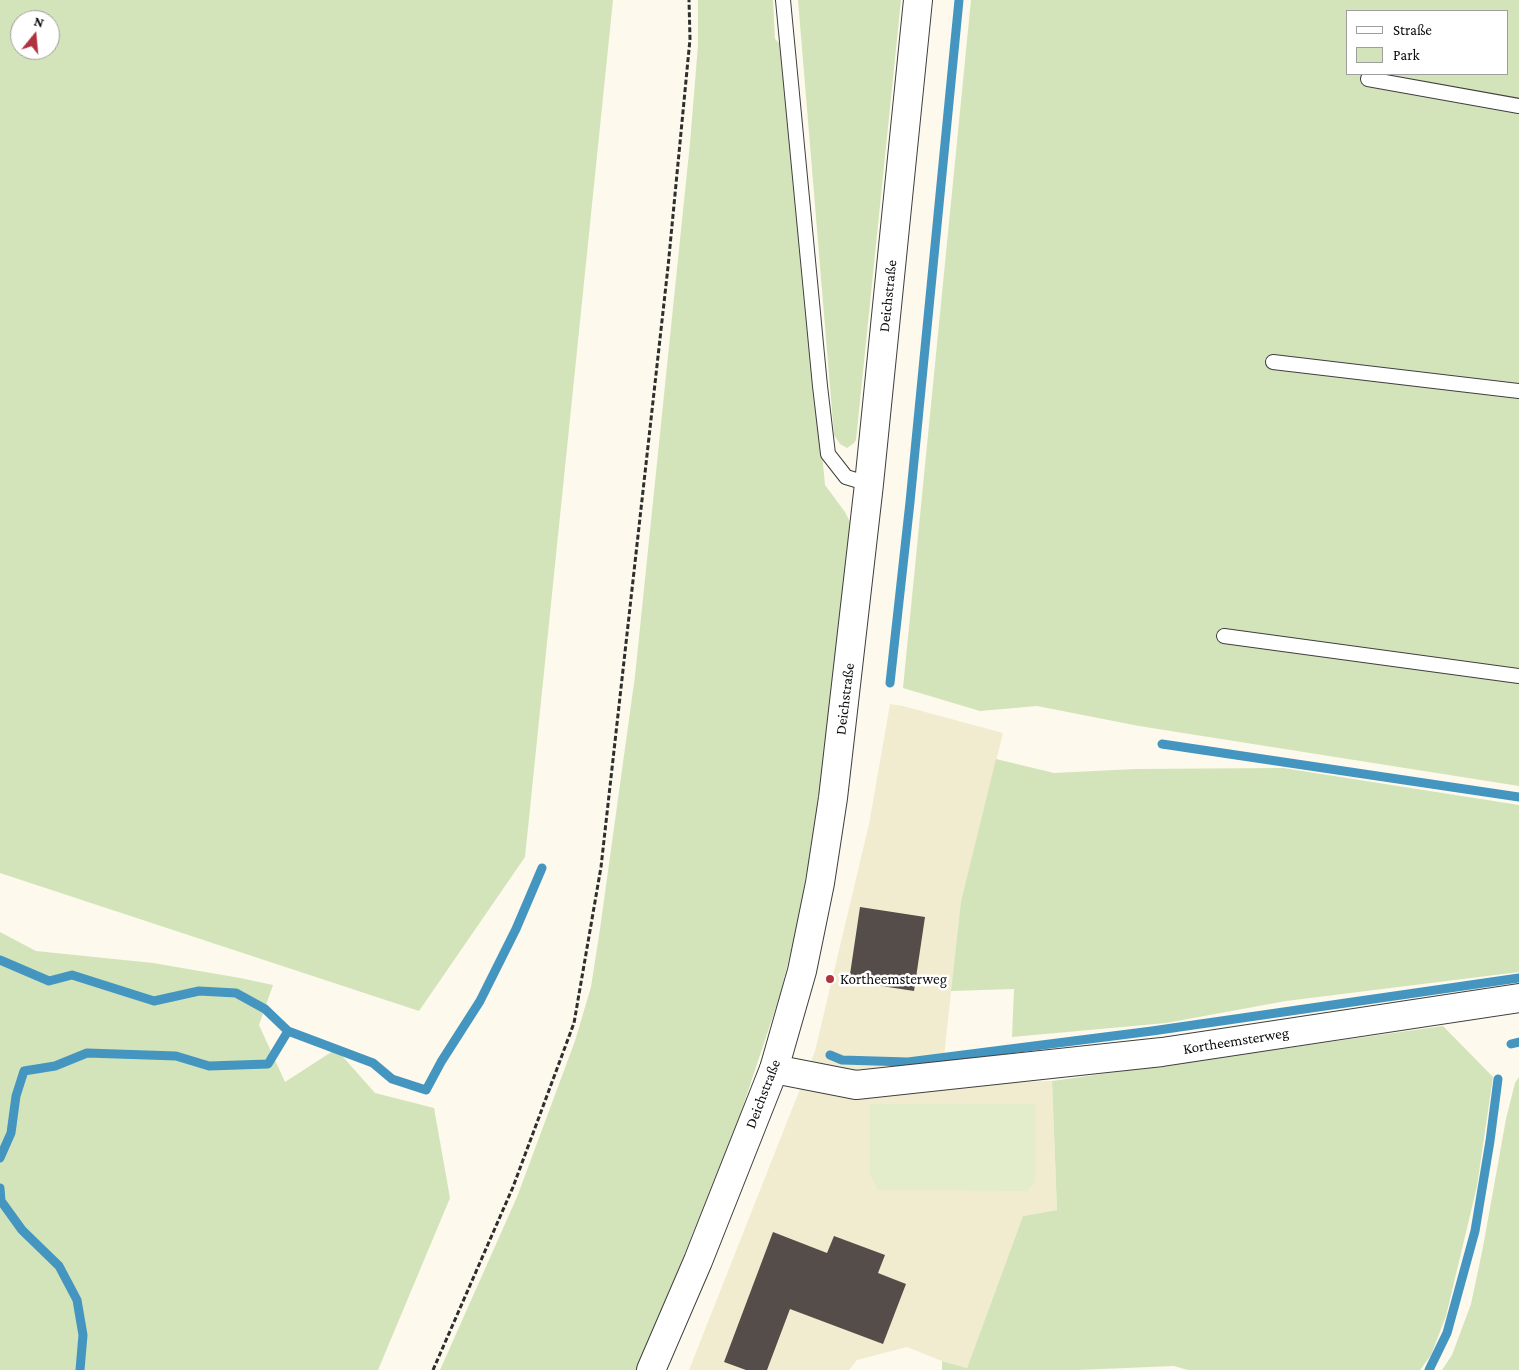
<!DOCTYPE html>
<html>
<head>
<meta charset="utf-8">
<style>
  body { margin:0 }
  #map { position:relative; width:1519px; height:1370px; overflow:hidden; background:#fdf9ed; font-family:"Crimson Pro",serif }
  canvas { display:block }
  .legend { position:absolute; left:1346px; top:10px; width:162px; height:65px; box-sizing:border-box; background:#fff; border:1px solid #9e9e9e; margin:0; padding:6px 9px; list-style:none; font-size:15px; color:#0c0c0c }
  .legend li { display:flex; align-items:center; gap:10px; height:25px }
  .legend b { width:25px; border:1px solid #9e9e9e }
  .north { position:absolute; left:10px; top:10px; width:50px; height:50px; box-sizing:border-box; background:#fff; border:1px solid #9e9e9e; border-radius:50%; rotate:17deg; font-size:14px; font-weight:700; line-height:20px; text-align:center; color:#0c0c0c }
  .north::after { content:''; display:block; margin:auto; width:18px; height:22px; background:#af323f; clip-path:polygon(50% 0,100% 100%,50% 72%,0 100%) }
</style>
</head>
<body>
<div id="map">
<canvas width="1519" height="1370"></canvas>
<ul class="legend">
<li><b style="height:6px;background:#fff"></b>Straße</li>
<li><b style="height:14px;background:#d3e4ba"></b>Park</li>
</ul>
<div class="north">N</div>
</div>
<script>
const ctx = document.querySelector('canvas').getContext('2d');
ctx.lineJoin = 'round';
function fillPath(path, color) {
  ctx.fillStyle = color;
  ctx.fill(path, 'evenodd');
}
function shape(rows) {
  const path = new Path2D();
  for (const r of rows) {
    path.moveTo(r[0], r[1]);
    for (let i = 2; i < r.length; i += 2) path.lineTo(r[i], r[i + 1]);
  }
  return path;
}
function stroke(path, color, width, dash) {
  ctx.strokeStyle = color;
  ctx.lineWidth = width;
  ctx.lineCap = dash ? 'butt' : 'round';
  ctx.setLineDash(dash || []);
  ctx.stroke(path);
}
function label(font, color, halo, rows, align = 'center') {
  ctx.font = font + ' "Crimson Pro",serif';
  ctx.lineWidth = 5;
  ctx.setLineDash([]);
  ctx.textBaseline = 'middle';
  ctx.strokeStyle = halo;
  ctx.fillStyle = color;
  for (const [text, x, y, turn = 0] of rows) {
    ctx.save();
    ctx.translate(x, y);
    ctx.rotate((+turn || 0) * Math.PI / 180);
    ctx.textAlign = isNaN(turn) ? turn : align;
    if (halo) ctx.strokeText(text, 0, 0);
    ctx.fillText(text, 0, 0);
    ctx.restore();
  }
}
fillPath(shape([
  [890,704,903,706,1003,733,961,901,941,1084,1052,1081,1057,1210,1023,1216,967,1368,942,1361,907,1347,857,1360,849,1370,689,1370,815,1051,869,824]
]), '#f1ecd0');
fillPath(shape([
  [0,0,613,0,525,857,419,1011,0,873],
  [20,20,50,20,50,50,20,50],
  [698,0,773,0,775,39,783,47,825,485,845,512,850,522,834,679,813,838,796,931,780,995,739,1118,663,1308,636,1370,440,1370,517,1197,575,1041,591,987,600,929,635,676,690,143,698,45],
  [798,0,901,0,856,440,853,444,847,448,840,444,834,435],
  [971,0,1519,0,1519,786,1139,726,1037,706,980,711,903,688],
  [1348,11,1508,11,1508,74,1348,74],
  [996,759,1054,773,1135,769,1283,768,1519,805,1519,972,1286,1001,1166,1023,1012,1037,1014,989,951,991,961,901],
  [0,932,36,951,153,963,240,978,273,985,259,1025,285,1082,336,1049,375,1093,434,1108,450,1198,378,1370,0,1370],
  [1443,1026,1493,1077,1477,1186,1446,1316,1431,1355,1420,1370,1188,1370,1174,1366,1077,1370,942,1370,942,1361,967,1368,1023,1216,1057,1210,1052,1081],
  [1519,1077,1519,1370,1442,1370,1452,1355,1471,1304,1483,1247,1506,1119,1515,1083]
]), '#d3e4ba');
fillPath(shape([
  [870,1104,1035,1104,1035,1182,1027,1191,878,1190,870,1175]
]), '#e3eccb');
stroke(shape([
  [890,683,910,502,959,0],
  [1162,744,1519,797],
  [0,960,49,981,72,975,154,1001,199,991,236,993,265,1009,288,1031,373,1063,392,1079,426,1090,441,1062,480,1001,516,929,542,868],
  [1511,1044,1519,1042],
  [830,1055,842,1060,908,1062,1152,1031,1519,978],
  [0,1158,11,1133,16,1096,24,1071,55,1066,87,1053,176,1056,209,1066,268,1064,288,1031],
  [0,1188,1,1201,22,1230,59,1266,77,1300,83,1335,80,1370],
  [1429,1370,1447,1333,1475,1231,1490,1141,1498,1079]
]), '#4496c0', 9);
fillPath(shape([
  [860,907,925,917,914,991,849,981],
  [773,1232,827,1253,834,1236,885,1255,878,1273,906,1284,883,1344,790,1309,767,1370,746,1370,724,1362]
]), '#544d4a');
const service = shape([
  [783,0,820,386,828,454,846,477,869,484],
  [1368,79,1519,106],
  [1273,362,1519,391],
  [1224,636,1519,676]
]);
const minor = shape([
  [774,1069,856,1085,1162,1052,1519,998]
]);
const tertiary = shape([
  [651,1370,698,1261,774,1069,802,971,820,883,833,798,869,484,918,0]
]);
stroke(service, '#3f3f3f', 16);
stroke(minor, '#3f3f3f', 30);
stroke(tertiary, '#3f3f3f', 30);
stroke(shape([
  [433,1370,513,1187,574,1023,601,867,668,267,690,39,689,0]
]), '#2e2e2e', 3, [5, 2.5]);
stroke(service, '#fff', 14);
stroke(minor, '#fff', 28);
stroke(tertiary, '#fff', 28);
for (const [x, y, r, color] of [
  [830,979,5,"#af323f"]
]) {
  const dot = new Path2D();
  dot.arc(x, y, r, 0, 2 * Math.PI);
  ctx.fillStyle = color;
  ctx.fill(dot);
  stroke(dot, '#fff', 2);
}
label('15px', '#0c0c0c', '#fff', [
  ["Deichstraße",888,296,-84],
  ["Deichstraße",845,699,-83],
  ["Kortheemsterweg",1236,1041,-9],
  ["Deichstraße",763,1094,-69]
]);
label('15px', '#0c0c0c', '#fff', [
  ["Kortheemsterweg",840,979]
], 'left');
</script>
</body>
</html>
